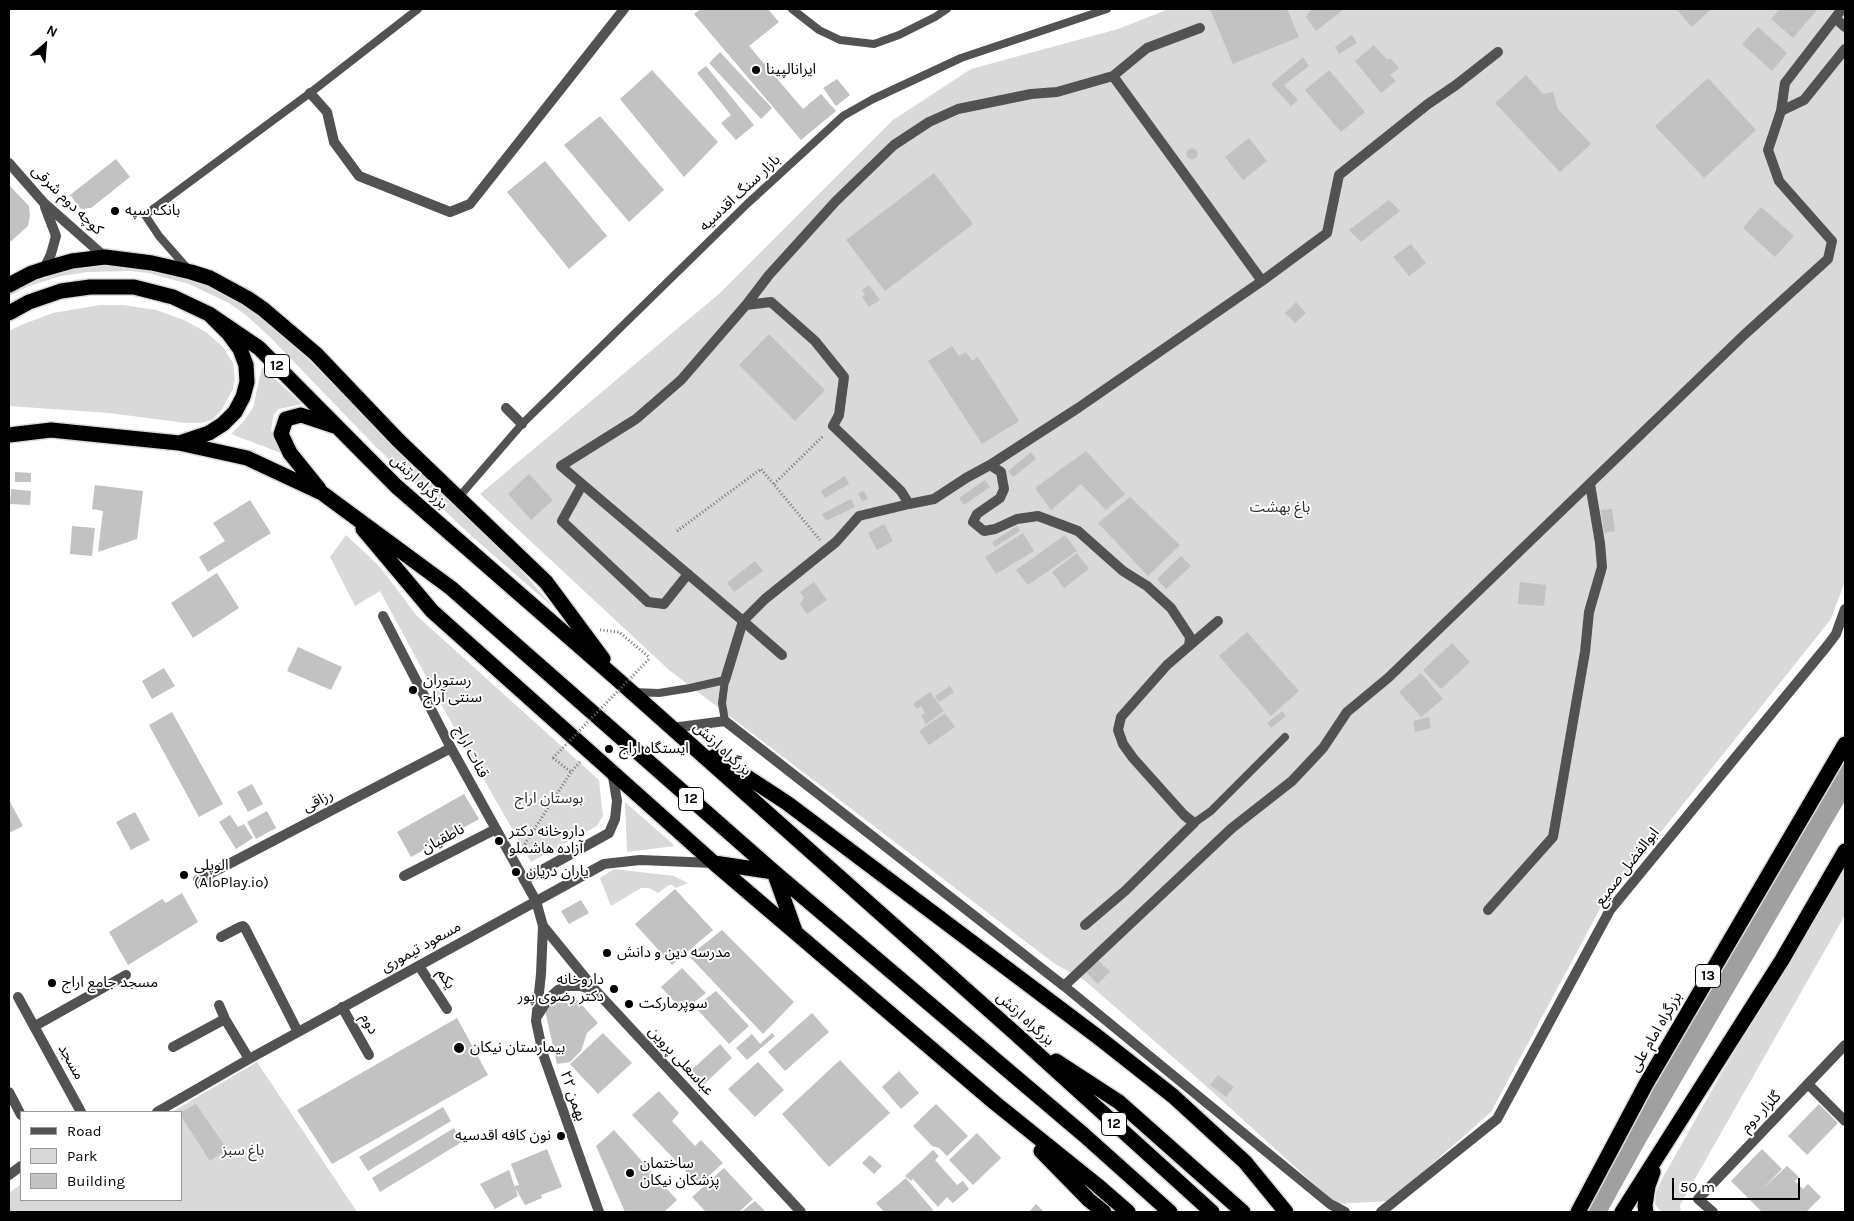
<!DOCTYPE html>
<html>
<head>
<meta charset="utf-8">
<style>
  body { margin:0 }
  #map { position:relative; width:1854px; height:1221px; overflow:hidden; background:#fff; font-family:Karla,sans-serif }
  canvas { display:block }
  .frame { position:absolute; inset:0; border:10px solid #000; pointer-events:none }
  .legend { position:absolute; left:20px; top:1111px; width:162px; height:90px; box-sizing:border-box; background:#fff; border:1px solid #999; margin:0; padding:6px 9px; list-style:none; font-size:15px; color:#000 }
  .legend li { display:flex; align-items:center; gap:10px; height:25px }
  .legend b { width:25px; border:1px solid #999 }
  .north { position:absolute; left:20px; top:20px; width:50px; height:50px; -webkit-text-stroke:4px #fff; paint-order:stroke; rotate:27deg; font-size:14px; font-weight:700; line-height:20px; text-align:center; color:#000 }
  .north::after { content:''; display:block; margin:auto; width:18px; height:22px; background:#000; clip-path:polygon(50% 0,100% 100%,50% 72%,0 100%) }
  .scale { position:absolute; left:1672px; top:1178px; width:128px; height:22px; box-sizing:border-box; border:2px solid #000; border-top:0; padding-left:6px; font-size:15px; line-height:18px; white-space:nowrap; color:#000; -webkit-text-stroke:4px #fff; paint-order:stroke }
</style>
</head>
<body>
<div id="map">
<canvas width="1854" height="1221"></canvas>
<div class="frame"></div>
<ul class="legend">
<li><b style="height:6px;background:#525252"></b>Road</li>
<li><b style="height:14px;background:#d9d9d9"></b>Park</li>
<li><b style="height:14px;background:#c2c2c2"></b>Building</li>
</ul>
<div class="north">N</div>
<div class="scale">50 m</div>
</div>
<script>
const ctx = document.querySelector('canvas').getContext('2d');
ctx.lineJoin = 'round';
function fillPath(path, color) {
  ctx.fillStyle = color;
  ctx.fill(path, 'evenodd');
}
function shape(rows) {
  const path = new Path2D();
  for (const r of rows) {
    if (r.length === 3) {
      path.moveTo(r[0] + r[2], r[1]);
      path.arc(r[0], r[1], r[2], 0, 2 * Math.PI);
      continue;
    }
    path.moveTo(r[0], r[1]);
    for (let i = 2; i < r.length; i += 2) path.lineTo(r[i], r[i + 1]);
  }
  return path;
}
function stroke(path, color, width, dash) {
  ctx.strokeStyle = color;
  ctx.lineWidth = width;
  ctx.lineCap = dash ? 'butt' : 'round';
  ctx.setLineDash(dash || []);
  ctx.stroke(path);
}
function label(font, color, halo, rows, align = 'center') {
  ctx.font = font + ' Karla,"Noto Sans Arabic",sans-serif';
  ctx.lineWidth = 4;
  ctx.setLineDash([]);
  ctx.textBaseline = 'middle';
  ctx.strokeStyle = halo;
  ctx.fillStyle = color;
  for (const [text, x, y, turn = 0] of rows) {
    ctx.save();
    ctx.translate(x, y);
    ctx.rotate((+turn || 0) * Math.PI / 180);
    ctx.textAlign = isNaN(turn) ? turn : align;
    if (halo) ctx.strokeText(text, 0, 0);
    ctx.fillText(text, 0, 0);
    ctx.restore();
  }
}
fillPath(shape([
  [1169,9,1845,9,1845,581,1831,619,1601,907,1491,1112,1390,1201,1336,1204,1197,1078,1084,980,1055,964,669,670,480,494,720,293,893,120,971,69,1118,29],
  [116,261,201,282,237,299,277,327,367,420,516,564,553,607,476,540,375,446,270,337,247,316,229,303,189,284,148,273,130,271,87,272,61,276,29,286,9,296,9,288,39,273],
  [100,305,123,305,156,310,184,320,206,332,223,347,233,363,235,379,233,389,221,411,212,420,200,423,186,423,109,413,9,406,9,331,21,325,53,313],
  [262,367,302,404,279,409,274,414,271,430,281,453,231,434,243,422,253,408],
  [346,535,380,567,417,616,599,780,603,816,597,826,531,862,442,706,380,591,355,606,330,557],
  [625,802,675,846,627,852],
  [1845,867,1845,915,1680,1205,1681,1212,1664,1212,1659,1210,1655,1204,1656,1192,1662,1179,1721,1074],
  [614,869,674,876,688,883,676,888,672,885,669,885,658,893,649,888,641,888,611,906,600,878],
  [257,1062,357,1212,9,1212,9,1193,21,1184,21,1200,181,1200,181,1112,172,1112]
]), '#d9d9d9');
stroke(shape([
  [1595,1202,1632,1135,1845,770]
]), '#a0a0a0', 31);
fillPath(shape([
  [701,9,768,9,779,22,749,46,803,109,821,94,836,111,801,140,694,14],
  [1210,9,1287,9,1299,37,1233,64],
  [1311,9,1344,9,1316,31,1306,17],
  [1676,9,1711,9,1692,27],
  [1780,9,1818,9,1793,38,1771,19],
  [1758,27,1787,53,1772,71,1742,44],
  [1352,35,1357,43,1339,54,1335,47],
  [1374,45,1386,59,1391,59,1399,68,1390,75,1396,81,1381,93,1355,61],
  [720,52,772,108,761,119,709,63],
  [1303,57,1309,66,1284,85,1298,100,1291,106,1271,84],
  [706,66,754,125,736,140,721,123,731,115,697,73],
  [652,70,718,142,684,177,620,99],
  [1329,70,1365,112,1341,132,1305,90],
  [1526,75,1543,94,1553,92,1558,109,1591,144,1560,172,1495,103],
  [1708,78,1756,130,1704,178,1655,126],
  [837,79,850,95,836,106,823,88],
  [600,116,664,190,629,222,564,145],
  [1249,138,1267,161,1243,180,1225,157],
  [1192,154,5.5],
  [116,159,130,177,91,208,81,209,70,195],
  [545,161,607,236,569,269,507,192],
  [934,173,973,224,885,291,846,240],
  [9,185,29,206,30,216,28,226,9,243],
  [1389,200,1400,211,1361,242,1349,230],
  [1761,207,1794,236,1775,257,1743,228],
  [1411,244,1426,263,1409,276,1393,257],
  [869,285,880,300,869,307,862,297,865,295,862,290],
  [1296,302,1306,313,1295,323,1285,313],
  [769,334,825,390,795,421,739,365],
  [952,346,959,356,966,352,972,361,978,357,1019,421,982,444,928,361],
  [1086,451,1125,494,1106,510,1081,484,1051,510,1035,488],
  [1031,452,1036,459,1013,477,1008,471],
  [15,472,31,473,31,482,15,482],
  [529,474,553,500,531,520,508,494],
  [845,476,849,484,825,498,821,491],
  [985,480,990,487,964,505,959,498],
  [95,485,143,491,137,539,98,552,103,511,92,509],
  [11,489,31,491,30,505,10,504],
  [864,491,868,499,862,501,858,493],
  [1130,497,1180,545,1148,576,1098,523],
  [851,499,855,507,826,521,822,514],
  [250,500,271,533,208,572,199,557,225,541,213,523],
  [1612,509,1615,531,1604,533,1601,510],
  [884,524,893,541,877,550,868,533],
  [72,526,95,528,92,556,70,554],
  [1017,526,1020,531,995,547,992,542],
  [1023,533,1034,551,996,574,985,557],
  [1065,535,1077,551,1028,585,1016,570],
  [1077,553,1089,569,1064,588,1052,572],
  [1181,556,1191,566,1166,589,1157,579],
  [755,561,763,571,734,592,727,583],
  [217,573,239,608,193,638,171,603],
  [814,582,827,600,807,614,800,604,804,597,800,592],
  [1520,582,1546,585,1544,606,1518,604],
  [1247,632,1299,691,1271,716,1219,656],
  [1452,643,1470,662,1441,689,1423,670],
  [298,647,342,667,331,690,287,671],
  [164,668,175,686,152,699,142,681],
  [1421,673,1443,699,1421,717,1399,692],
  [950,686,954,692,939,702,935,696],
  [930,692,944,711,926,724,921,716,925,713,921,706,917,709,913,704],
  [1282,711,1286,716,1271,728,1267,723],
  [172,712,223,804,199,817,149,725],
  [945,713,955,727,929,745,919,731],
  [1429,717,1431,728,1415,732,1413,721],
  [252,784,263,804,248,812,237,792],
  [464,794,479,819,411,857,397,832],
  [9,800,23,826,9,833],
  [267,811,276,828,256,839,247,822],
  [135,812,150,840,131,850,116,822],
  [230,815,238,827,244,824,253,838,236,849,219,822],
  [675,889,713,930,672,965,635,924],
  [182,893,198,922,128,965,109,932,162,899,166,903],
  [581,900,589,913,569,924,561,911],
  [722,930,794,1002,763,1034,689,956],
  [1097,960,1110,971,1098,984,1086,972],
  [682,968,706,993,683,1011,661,987],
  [716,991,749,1026,729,1044,695,1007],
  [573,995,598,1023,587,1033,581,1051,570,1062,557,1064,544,1006],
  [812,1013,829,1032,785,1071,768,1052],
  [457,1018,488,1075,332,1164,297,1110],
  [603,1033,632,1063,598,1094,570,1064],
  [772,1033,775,1036,747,1060,736,1048,752,1034,760,1044],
  [720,1044,732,1058,700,1088,687,1074],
  [840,1060,890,1113,829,1167,782,1114],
  [758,1062,784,1090,755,1117,728,1089],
  [899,1071,919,1093,901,1109,882,1087],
  [1218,1075,1234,1087,1226,1097,1210,1085],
  [659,1091,679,1113,672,1121,695,1146,701,1140,723,1163,699,1185,632,1115],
  [196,1104,227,1149,210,1161,181,1116,181,1112],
  [936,1104,968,1136,947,1156,939,1148,932,1146,913,1126],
  [1819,1104,1838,1123,1807,1155,1788,1136],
  [443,1107,451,1121,368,1171,359,1157],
  [454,1128,462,1142,380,1192,372,1178],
  [614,1130,677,1200,664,1212,625,1212,596,1146],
  [977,1133,1001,1158,973,1185,949,1160],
  [547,1149,562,1187,541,1195,542,1198,525,1205,514,1186,519,1185,511,1164],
  [1762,1149,1782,1169,1761,1190,1787,1166,1799,1177,1795,1181,1803,1189,1808,1184,1821,1197,1806,1212,1762,1212,1731,1181],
  [933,1150,939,1156,935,1160,957,1185,963,1181,969,1189,953,1203,947,1197,938,1207,913,1179,911,1181,905,1176],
  [870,1155,882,1166,874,1174,862,1163],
  [724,1168,753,1199,739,1212,706,1212,692,1197],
  [509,1170,518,1196,495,1209,480,1184],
  [906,1178,933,1210,931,1212,884,1212,876,1203],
  [755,1201,766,1212,741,1212],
  [1036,1204,1044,1212,1029,1212]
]), '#c2c2c2');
const highway = shape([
  [9,285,32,273,44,269,72,261,105,257,152,263,191,272,210,278,247,298,263,309,316,354,398,440,546,582,603,659],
  [9,313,29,302,61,291,90,287,134,287,173,297,209,314,229,334,240,349,246,365,247,382,243,397,235,412,223,424,209,433,179,443,51,430,9,435],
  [209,314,259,348,396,486,617,679,1017,1035,1212,1212],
  [179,443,247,458,322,493,451,588,774,872,1084,1135,1170,1212],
  [319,489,290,453,281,434,286,419,301,415,334,426],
  [363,529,432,611,714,863,995,1103,1097,1185,1128,1212],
  [715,756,787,803,1098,1037,1173,1096,1245,1162,1286,1212],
  [714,863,774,872,795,931],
  [1056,1061,1119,1102,1243,1212],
  [1041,1151,1089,1200,1104,1212],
  [1578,1212,1646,1084,1845,744],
  [1622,1212,1782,960,1845,851],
  [1646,1212,1645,1206,1648,1186,1653,1172]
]);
stroke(highway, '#dbdbdb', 18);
stroke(shape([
  [774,484,824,435],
  [677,531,761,469,820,540],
  [600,630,619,632,650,658],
  [553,758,571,772],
  [521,850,571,772,580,762]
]), '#747474', 3, [1, 2.5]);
stroke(shape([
  [792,9,819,30,840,40,874,44,899,35,935,17,947,9],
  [188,269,159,236,145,215,310,93,418,9],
  [459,497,522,424,747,204,843,116,873,99,961,58,1107,9],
  [633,692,659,693,690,688,725,680,722,703,725,721],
  [1194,823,1211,811,1285,737]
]), '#525252', 8);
stroke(shape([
  [1835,18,1845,27],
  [1113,76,1262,281],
  [310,93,327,112,334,142,359,176,450,212,470,204,624,9],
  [1781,111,1804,100,1845,49],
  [9,163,44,203,105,257],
  [44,269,51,254,56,236,45,207],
  [746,305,769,275,836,201,894,145,929,122,958,109,1031,94,1057,92,1113,76,1147,48,1200,28],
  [506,408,522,424],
  [990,465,1078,408,1262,281,1327,233,1339,175,1428,104,1456,85,1498,52],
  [582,485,562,521,648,602,664,604,688,574],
  [383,616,451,748,536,901,543,926,541,974,536,1021,543,1054,599,1212],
  [1189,646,1218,621],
  [782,655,743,621,765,599,836,542,859,516,909,504],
  [725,680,743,621,561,466,636,419,681,380,746,305,771,302,815,341,844,377,839,415,833,426,901,491,909,504,934,499,966,478,990,465,1001,472,1004,489,1000,498,977,514,973,522,984,531,995,529,1017,519,1038,516,1078,531,1123,571,1147,586,1171,608,1190,637,1189,646,1167,665,1121,717,1118,730,1123,744,1133,758,1184,815,1194,823,1125,891,1085,925],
  [672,728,725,721,1064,986,1330,1204,1345,1212],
  [404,876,496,829],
  [198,880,451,748],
  [524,880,609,833,615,819,617,801,612,771],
  [1488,910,1553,837,1585,652,1589,612,1602,567,1600,543,1590,484],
  [543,926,596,991,801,1212],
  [221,937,240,927,243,926,245,928,298,1032],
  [419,966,447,1009],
  [1064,986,1232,828,1292,781,1323,748,1347,712,1388,678,1744,335,1828,259,1832,241,1779,181,1768,150,1781,111,1785,83,1842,9],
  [18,997,81,1112],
  [219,1005,225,1019,249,1059],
  [342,1007,369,1055],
  [538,1015,548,999,558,990,568,986,581,986,595,991],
  [35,1026,126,975],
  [173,1047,225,1019],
  [1808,1084,1845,1121],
  [9,1092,21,1115],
  [157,1112,249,1059,604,864,640,860,714,863],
  [9,1175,21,1166],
  [1381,1212,1497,1119,1610,910,1827,646,1836,634,1845,609],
  [1713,1212,1698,1199,1845,1045]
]), '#525252', 10);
stroke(highway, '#000', 15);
stroke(shape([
  [553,758,650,658]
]), '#747474', 3, [1, 2.5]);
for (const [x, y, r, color] of [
  [756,70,5,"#000"],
  [115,211,5,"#000"],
  [413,690,5,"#000"],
  [609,749,5,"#000"],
  [499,841,5,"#000"],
  [516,872,5,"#000"],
  [184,875,5,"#000"],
  [607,953,5,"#000"],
  [52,983,5,"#000"],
  [614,989,5,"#000"],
  [629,1004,5,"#000"],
  [459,1048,6,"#000"],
  [561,1136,5,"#000"],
  [630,1173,5,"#000"]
]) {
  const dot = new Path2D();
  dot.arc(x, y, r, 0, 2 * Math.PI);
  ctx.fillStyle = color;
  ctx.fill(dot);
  stroke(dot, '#fff', 2);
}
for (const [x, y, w] of [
  [277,366,25],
  [691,799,25],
  [1708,976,25],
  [1114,1124,25]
]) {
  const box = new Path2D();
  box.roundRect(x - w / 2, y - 11.5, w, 23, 4);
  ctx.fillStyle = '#fff';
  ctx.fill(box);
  stroke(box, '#000', 1);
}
label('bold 14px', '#000', null, [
  ["12",277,366],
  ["12",691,799],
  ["13",1708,976],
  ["12",1114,1124]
]);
label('15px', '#000', '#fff', [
  ["ایرانالپینا",766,70],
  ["بانک سپه",125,211],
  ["رستوران",423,681],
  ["سنتی آراج",423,698],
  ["ایستگاه اراج",619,749],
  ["داروخانه دکتر",509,832],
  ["آزاده هاشملو",509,849],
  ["الوپلی",194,866],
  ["(AloPlay.io)",194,883],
  ["یاران دریان",526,872],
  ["مدرسه دین و دانش",617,953],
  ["داروخانه",604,980,"right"],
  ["دکتر رضوی پور",604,997,"right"],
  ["مسجد جامع اراج",62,983],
  ["سوپرمارکت",639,1004],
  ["بیمارستان نیکان",470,1048],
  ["نون کافه اقدسیه",551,1136,"right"],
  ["ساختمان",640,1164],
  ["پزشکان نیکان",640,1181]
], 'left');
label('15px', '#000', '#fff', [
  ["بازار سنگ اقدسیه",740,193,-43],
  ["کوچه دوم شرقی",67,200,44],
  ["بزرگراه ارتش",419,482,43],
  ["بزرگراه ارتش",722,749,42],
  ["قنات اراج",471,752,62],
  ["رزاقی",318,801,-27],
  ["ناطقیان",443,839,-28],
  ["ابوالفضل صمیع",1627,867,-52],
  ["مسعود تیموری",421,947,-29],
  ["یکم",446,979,58],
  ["بزرگراه ارتش",1025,1019,42],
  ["دوم",369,1024,61],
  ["بزرگراه امام علی",1656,1032,-60],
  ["عباسعلی پروین",681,1061,47],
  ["مسجد",71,1062,61],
  ["۲۲ بهمن",573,1096,71],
  ["گلزار دوم",1761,1112,-46]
]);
label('15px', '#303030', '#fff', [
  ["باغ بهشت",1280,508],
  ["بوستان اراج",549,799],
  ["باغ سبز",243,1151]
]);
</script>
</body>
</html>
